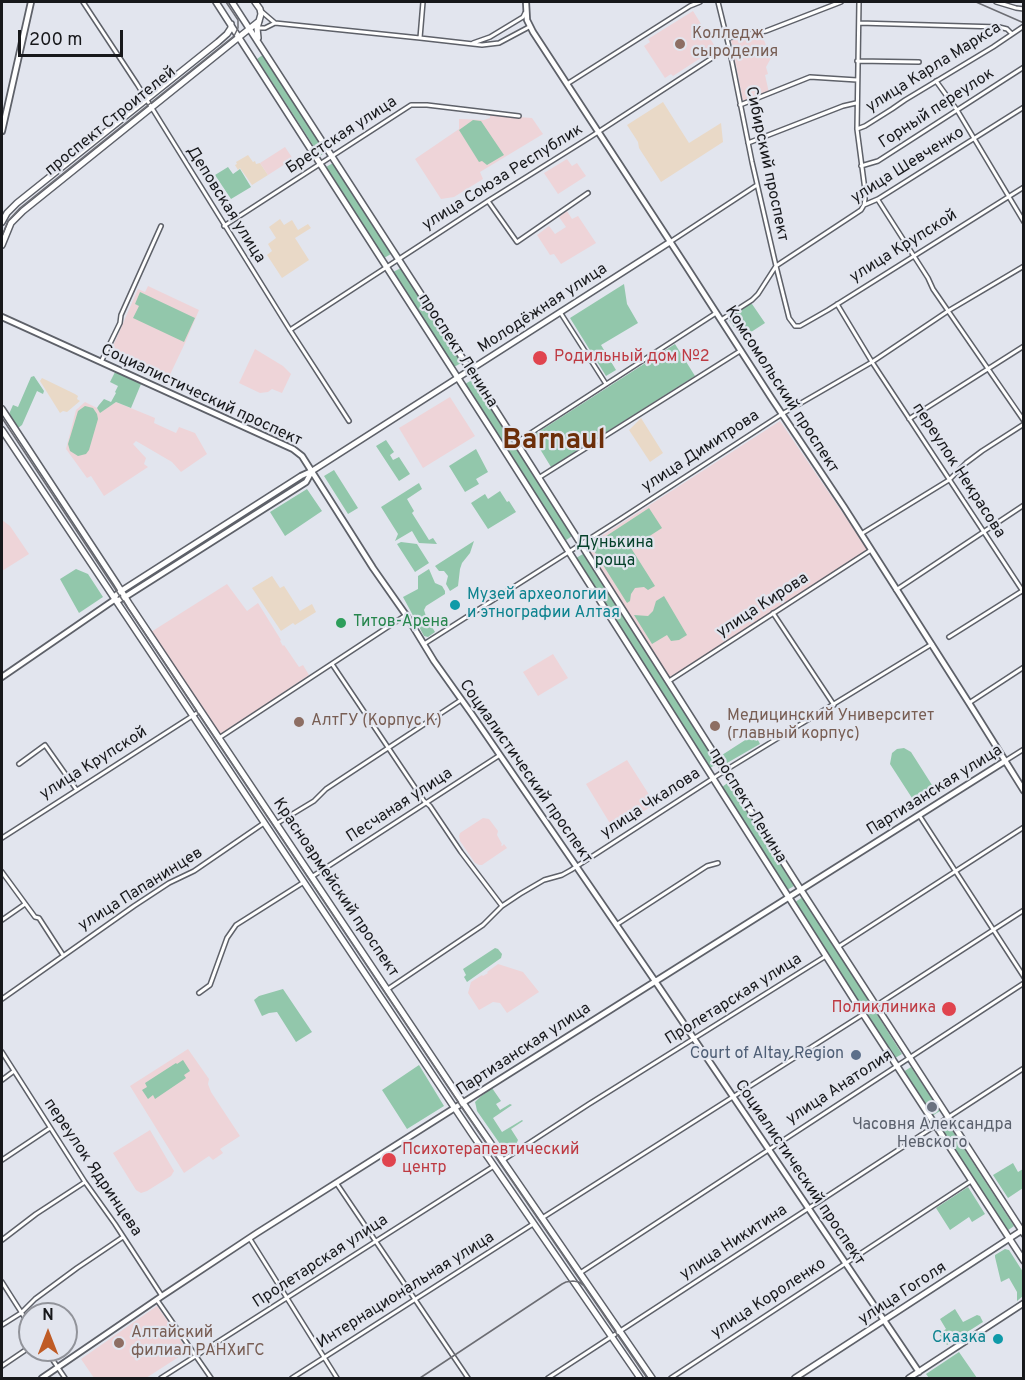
<!DOCTYPE html>
<html>
<head>
<meta charset="utf-8">
<style>
  body { margin:0 }
  #map { position:relative; width:1025px; height:1380px; overflow:hidden; background:#e2e5ee; font-family:Overpass,sans-serif }
  canvas { display:block }
  .frame { position:absolute; inset:0; border:3px solid #17181b; pointer-events:none }
  .north { position:absolute; left:18px; top:1302px; width:60px; height:60px; box-sizing:border-box; background:#e2e5ee; border:2px solid #91939a; border-radius:50%; rotate:0deg; font-size:16px; font-weight:700; line-height:24px; text-align:center; color:#17181b }
  .north::after { content:''; display:block; margin:auto; width:21px; height:27px; background:#bf5b25; clip-path:polygon(50% 0,100% 100%,50% 72%,0 100%) }
  .scale { position:absolute; left:18px; top:30px; width:105px; height:27px; box-sizing:border-box; border:3px solid #17181b; border-top:0; padding-left:8px; font-size:18px; line-height:21px; white-space:nowrap; color:#17181b; -webkit-text-stroke:4px #e2e5ee; paint-order:stroke }
</style>
</head>
<body>
<div id="map">
<canvas width="1025" height="1380"></canvas>
<div class="frame"></div>
<div class="north">N</div>
<div class="scale">200 m</div>
</div>
<script>
const ctx = document.querySelector('canvas').getContext('2d');
ctx.lineJoin = 'round';
function fillPath(path, color) {
  ctx.fillStyle = color;
  ctx.fill(path, 'evenodd');
}
function shape(rows) {
  const path = new Path2D();
  for (const r of rows) {
    path.moveTo(r[0], r[1]);
    for (let i = 2; i < r.length; i += 2) path.lineTo(r[i], r[i + 1]);
  }
  return path;
}
function stroke(path, color, width, dash) {
  ctx.strokeStyle = color;
  ctx.lineWidth = width;
  ctx.lineCap = dash ? 'butt' : 'round';
  ctx.setLineDash(dash || []);
  ctx.stroke(path);
}
function label(font, color, halo, rows, align = 'center') {
  ctx.font = font + ' Overpass,sans-serif';
  ctx.lineWidth = 4.5;
  ctx.setLineDash([]);
  ctx.textBaseline = 'middle';
  ctx.strokeStyle = halo;
  ctx.fillStyle = color;
  for (const [text, x, y, turn = 0] of rows) {
    ctx.save();
    ctx.translate(x, y);
    ctx.rotate((+turn || 0) * Math.PI / 180);
    ctx.textAlign = isNaN(turn) ? turn : align;
    if (halo) ctx.strokeText(text, 0, 0);
    ctx.fillText(text, 0, 0);
    ctx.restore();
  }
}
fillPath(shape([
  [663,102,689,143,721,123,723,142,661,182,639,148,638,142,627,125],
  [248,155,253,162,255,161,256,164,260,163,268,175,252,185,240,168,238,170,235,165,237,164,236,162],
  [280,219,284,225,292,220,298,230,308,224,311,228,295,238,309,260,282,278,267,255,272,251,268,244,276,238,269,227],
  [42,378,75,394,78,396,77,399,80,401,67,412,63,411,60,413,40,381],
  [641,418,663,453,650,462,629,430],
  [272,576,280,588,284,586,300,611,312,604,316,612,295,625,293,623,281,631,252,588]
]), '#e9d9c7');
fillPath(shape([
  [693,11,716,48,673,76,671,74,665,78,644,46,650,42,648,39],
  [762,35,771,58,766,67,768,74,765,75,769,93,743,101,731,40],
  [490,115,532,118,543,134,480,172,483,179,454,197,441,199,415,159,459,129,459,119,484,120,490,118],
  [285,147,293,159,268,175,260,163],
  [567,159,572,166,577,163,586,176,558,194,544,173],
  [567,211,572,219,578,216,596,243,561,264,554,254,550,255,537,235,549,226,555,234,566,227,559,217],
  [148,286,199,310,185,343,167,381,109,355,138,289,145,292],
  [255,349,283,366,291,374,282,393,272,389,268,392,260,393,239,383],
  [450,397,475,436,423,468,399,428],
  [85,402,97,408,100,412,116,402,155,418,154,423,176,433,179,427,195,433,207,454,181,472,172,462,136,441,133,444,146,458,144,464,148,467,104,496,91,476,87,478,66,449,76,410],
  [780,421,868,550,669,679,586,546],
  [2,520,10,526,29,554,2,571],
  [227,584,247,611,258,603,281,640,280,641,283,646,284,645,299,667,303,665,309,675,221,735,218,734,151,632],
  [553,654,568,678,538,696,523,672],
  [627,760,655,804,614,830,586,784],
  [483,818,489,819,498,831,497,835,502,844,501,845,502,846,504,844,507,848,482,865,479,865,475,863,460,841,459,836,460,833],
  [498,964,523,972,539,992,507,1013,500,1003,493,1002,479,1010,468,993,471,982,482,975,483,976,488,973,487,972],
  [188,1049,209,1079,208,1084,211,1092,240,1136,220,1149,223,1153,213,1160,209,1156,184,1173,130,1086],
  [150,1130,174,1171,171,1176,147,1191,141,1193,136,1190,113,1153],
  [157,1306,188,1351,146,1378,94,1378,81,1359]
]), '#eed4d8');
fillPath(shape([
  [264,54,327,151,320,156,257,59],
  [473,120,481,121,504,155,487,165,482,161,479,162,459,130],
  [333,163,391,254,384,258,326,167],
  [228,167,233,174,240,169,251,187,231,199,215,175],
  [401,268,463,362,454,367,393,272],
  [624,284,627,304,638,323,601,345,616,370,606,376,570,318],
  [140,292,195,318,184,342,133,318,139,306,135,304],
  [750,304,752,304,765,323,748,334,750,337,744,341,729,320,733,315],
  [675,344,695,376,551,467,532,436],
  [115,372,141,384,131,408,116,402,100,413,97,408,99,405,104,399,111,402,116,393,115,392,118,386,110,382],
  [34,376,44,391,43,394,37,391,22,425,18,428,9,414,13,405,18,407,31,377],
  [472,380,572,536,565,541,465,384],
  [85,406,93,408,97,414,98,419,89,450,86,454,78,456,70,451,68,444,78,411],
  [386,440,394,452,390,455,393,460,399,457,410,474,399,481,376,446],
  [476,449,488,472,476,479,479,484,465,492,449,466],
  [334,470,358,508,348,514,324,476],
  [299,482,300,484,132,590,130,587],
  [419,483,422,489,407,499,414,511,412,513,429,540,433,538,437,544,419,543,412,531,395,541,398,534,381,507],
  [307,489,322,511,285,536,270,512],
  [500,491,507,502,509,501,516,512,488,529,471,503,485,494,488,499],
  [649,508,662,528,631,548,655,586,648,590,644,587,635,588,631,594,630,601,627,603,591,546],
  [474,541,470,553,462,563,460,569,458,586,450,591,446,584,448,576,444,571,439,571,435,566],
  [401,542,417,544,429,563,415,572,397,544],
  [583,554,717,764,710,768,576,558],
  [76,569,88,574,103,597,79,613,60,579],
  [429,569,435,583,442,586,445,591,445,594,426,606,424,610,427,619,435,632,428,637,424,636,403,597,418,589,418,576],
  [664,596,687,635,679,640,671,641,667,635,652,644,634,615,648,616,653,611,656,601],
  [753,735,756,741,758,740,760,744,727,763,722,755],
  [904,748,911,752,932,785,933,788,932,795,926,800,919,801,912,798,890,764,892,753,897,749],
  [729,782,794,886,787,890,722,787],
  [803,897,902,1054,895,1058,795,902],
  [495,948,498,949,502,954,501,958,467,982,464,977,466,975,463,969],
  [283,989,312,1032,296,1042,277,1012,269,1013,262,1016,254,1000,259,996],
  [183,1060,190,1071,184,1075,186,1078,155,1099,153,1095,148,1099,142,1090,147,1087,145,1083,176,1063,177,1064],
  [419,1065,444,1106,407,1129,382,1090],
  [911,1067,940,1111,932,1116,903,1072],
  [492,1088,501,1101,496,1104,500,1110,510,1104,512,1105,493,1118,502,1132,522,1120,523,1121,511,1129,518,1140,514,1149,507,1154,477,1111,476,1106,475,1102,480,1097],
  [948,1124,1014,1226,1007,1231,941,1129],
  [1013,1163,1018,1172,1023,1169,1023,1188,1008,1198,993,1175],
  [968,1187,985,1214,972,1222,969,1217,950,1230,936,1208],
  [1005,1249,1009,1250,1023,1272,1023,1296,1017,1301,1017,1292,1009,1278,1001,1282,995,1257,995,1255],
  [955,1309,963,1322,977,1315,980,1316,983,1322,947,1345,939,1334,946,1329,940,1319],
  [959,1352,977,1378,929,1378,926,1374]
]), '#92c7ab');
const street = shape([
  [83,2,137,84,290,330,349,421],
  [718,2,729,47,752,162,776,266,789,318,795,326,800,326,828,310,1024,187],
  [859,2,857,129,865,190,865,199,864,205],
  [996,2,1016,8,1024,9],
  [261,11,275,23],
  [859,23,999,27,1007,29,1012,34],
  [257,28,265,28,275,23,420,38,482,45,499,43,529,27],
  [420,38,423,2],
  [727,38,766,31,841,2],
  [473,43,490,37,523,17,525,13],
  [857,61,919,62],
  [936,81,957,110,1024,222],
  [567,84,690,6,700,2],
  [740,105,810,77,857,80],
  [857,129,865,126,892,109,905,100,993,47,1024,26],
  [748,143,843,106,856,103],
  [861,166,878,161,1024,67],
  [878,200,928,278,933,289,1024,421],
  [488,201,517,242,588,193],
  [224,226,411,105,427,105,519,116],
  [670,242,757,185],
  [837,304,872,362,1024,593],
  [560,312,606,384],
  [721,320,752,300,758,294,776,266,855,214,861,210,864,205,878,199,1024,107],
  [290,330,488,201,592,136,729,47],
  [101,362,120,323,121,315,161,226],
  [909,419,1024,346],
  [517,442,716,313],
  [540,477,740,351],
  [861,534,949,480,966,463,982,451,1024,424],
  [896,590,1024,505],
  [773,613,834,705],
  [949,637,1022,591],
  [424,644,619,520,782,414,872,362,948,311,1024,266],
  [332,664,424,801,430,806,461,852,502,906],
  [669,681,871,550],
  [969,703,1024,667],
  [219,738,406,615],
  [1005,761,1024,749],
  [19,764,45,745,76,789],
  [919,815,1024,977],
  [276,824,314,801,326,789,338,781,461,700],
  [2,838,200,711],
  [2,872,35,917,39,918,63,955],
  [313,876,500,755],
  [2,920,25,904],
  [616,925,707,866,718,863],
  [838,947,1024,827],
  [388,989,483,925,502,906,520,894,544,880,562,875,571,870,729,768,932,644],
  [199,993,210,985,227,938,236,925,304,882],
  [2,999,134,906,169,883,194,871,264,823],
  [877,1005,1024,910],
  [2,1052,85,1182,115,1224,162,1296],
  [2,1080,14,1071],
  [2,1160,50,1128],
  [503,1160,589,1104,826,956],
  [337,1184,468,1378],
  [542,1218,862,1015],
  [250,1239,337,1378],
  [2,1240,36,1214,85,1182],
  [580,1273,1024,983],
  [2,1282,30,1326],
  [157,1300,211,1378],
  [2,1325,21,1313,35,1299,77,1268,123,1237],
  [46,1350,65,1378],
  [2,1366,30,1347],
  [161,1378,494,1166],
  [292,1378,533,1224],
  [548,1378,1024,1068],
  [671,1378,971,1181]
]);
const secondary = shape([
  [526,2,527,20,533,32,686,266,772,399,844,507,969,703,1024,791],
  [2,131,31,2],
  [2,317,293,449,302,456,373,568,406,615,434,661,471,713,655,981,919,1372],
  [114,600,116,595,121,591,301,476,312,471,670,242],
  [2,677,114,600,119,600,125,597,306,482,312,471],
  [42,1378,162,1296,257,1233,502,1078,1005,761],
  [795,1378,1024,1229],
  [909,1378,1024,1303]
]);
const primary = shape([
  [216,2,492,431,863,1014,1024,1261],
  [232,2,474,376,801,890,1024,1234],
  [255,2,260,9,261,14,257,28,258,38],
  [2,222,7,213,17,203,218,42,227,34,231,28,231,24],
  [2,245,11,223,23,211,259,21],
  [2,409,117,584,130,605,459,1097,652,1378],
  [2,430,472,1134,640,1378]
]);
stroke(street, '#5e6169', 6);
stroke(secondary, '#5e6169', 8);
stroke(primary, '#5e6169', 8);
stroke(street, '#fff', 3);
stroke(secondary, '#fff', 4.5);
stroke(primary, '#fff', 5);
stroke(shape([
  [2,236,8,221,20,208,234,36,238,28,238,20,226,2],
  [2,418,127,607,460,1105,647,1378],
  [420,1378,562,1284,566,1282,573,1281,579,1282,584,1286]
]), '#6c6d73', 1.5);
stroke(shape([
  [976,2,1024,23]
]), '#6c6d73', 1.5);
for (const [x, y, r, color] of [
  [680,44,6,"#8d6e63"],
  [540,358,8,"#e0444e"],
  [455,605,6,"#0f9aa8"],
  [341,623,6,"#2e9e5b"],
  [299,722,6,"#8d6e63"],
  [715,726,6,"#8d6e63"],
  [949,1009,8,"#e0444e"],
  [856,1055,6,"#5c6f8a"],
  [932,1107,6,"#6b7280"],
  [389,1160,8,"#e0444e"],
  [998,1339,6,"#0f9aa8"],
  [119,1343,6,"#8d6e63"]
]) {
  const dot = new Path2D();
  dot.arc(x, y, r, 0, 2 * Math.PI);
  ctx.fillStyle = color;
  ctx.fill(dot);
  stroke(dot, '#e2e5ee', 2);
}
label('16px', '#785e54', '#e2e5ee', [
  ["Колледж",692,35],
  ["сыроделия",692,53],
  ["Медицинский Университет",727,717],
  ["(главный корпус)",727,735],
  ["АлтГУ (Корпус К)",311,722],
  ["Алтайский",131,1334],
  ["филиал РАНХиГС",131,1352]
], 'left');
label('16px', '#17181b', '#e2e5ee', [
  ["улица Карла Маркса",934,68,-32],
  ["Горный переулок",937,109,-33],
  ["проспект Строителей",111,122,-39],
  ["Брестская улица",342,136,-33],
  ["Сибирский проспект",766,164,78],
  ["улица Шевченко",908,166,-32],
  ["улица Союза Республик",503,178,-32],
  ["Деповская улица",225,205,58],
  ["улица Крупской",904,247,-32],
  ["Молодёжная улица",543,309,-33],
  ["проспект Ленина",457,351,57],
  ["Комсомольский проспект",781,390,57],
  ["Социалистический проспект",201,396,25],
  ["улица Димитрова",701,452,-33],
  ["переулок Некрасова",958,471,57],
  ["улица Кирова",763,606,-33],
  ["улица Крупской",94,764,-32],
  ["Социалистический проспект",525,772,55],
  ["Партизанская улица",935,791,-32],
  ["улица Чкалова",651,804,-33],
  ["Песчаная улица",400,806,-33],
  ["проспект Ленина",747,806,58],
  ["Красноармейский проспект",335,888,56],
  ["улица Папанинцев",141,890,-32],
  ["Пролетарская улица",734,1000,-32],
  ["Партизанская улица",524,1050,-33],
  ["улица Анатолия",840,1088,-33],
  ["переулок Ядринцева",92,1168,56],
  ["Социалистический проспект",799,1173,56],
  ["улица Никитина",734,1243,-33],
  ["Пролетарская улица",321,1262,-33],
  ["Интернациональная улица",406,1291,-32],
  ["улица Гоголя",903,1294,-33],
  ["улица Короленко",769,1299,-33]
]);
label('16px', '#be3a42', '#e2e5ee', [
  ["Родильный дом №2",554,358],
  ["Поликлиника",936,1009,"right"],
  ["Психотерапевтический",402,1151],
  ["центр",402,1169]
], 'left');
label('16px', '#06412b', '#e2e5ee', [
  ["Дунькина",615,544],
  ["роща",615,562]
]);
label('16px', '#0d838f', '#e2e5ee', [
  ["Музей археологии",467,596],
  ["и этнографии Алтая",467,614],
  ["Сказка",986,1339,"right"]
], 'left');
label('16px', '#27864d', '#e2e5ee', [
  ["Титов-Арена",353,623]
], 'left');
label('16px', '#4e5e75', '#e2e5ee', [
  ["Court of Altay Region",844,1055]
], 'right');
label('16px', '#5b616d', '#e2e5ee', [
  ["Часовня Александра",932,1126],
  ["Невского",932,1144]
]);
label('bold 28px', '#6c2e09', '#e2e5ee', [
  ["Barnaul",554,442]
]);
</script>
</body>
</html>
